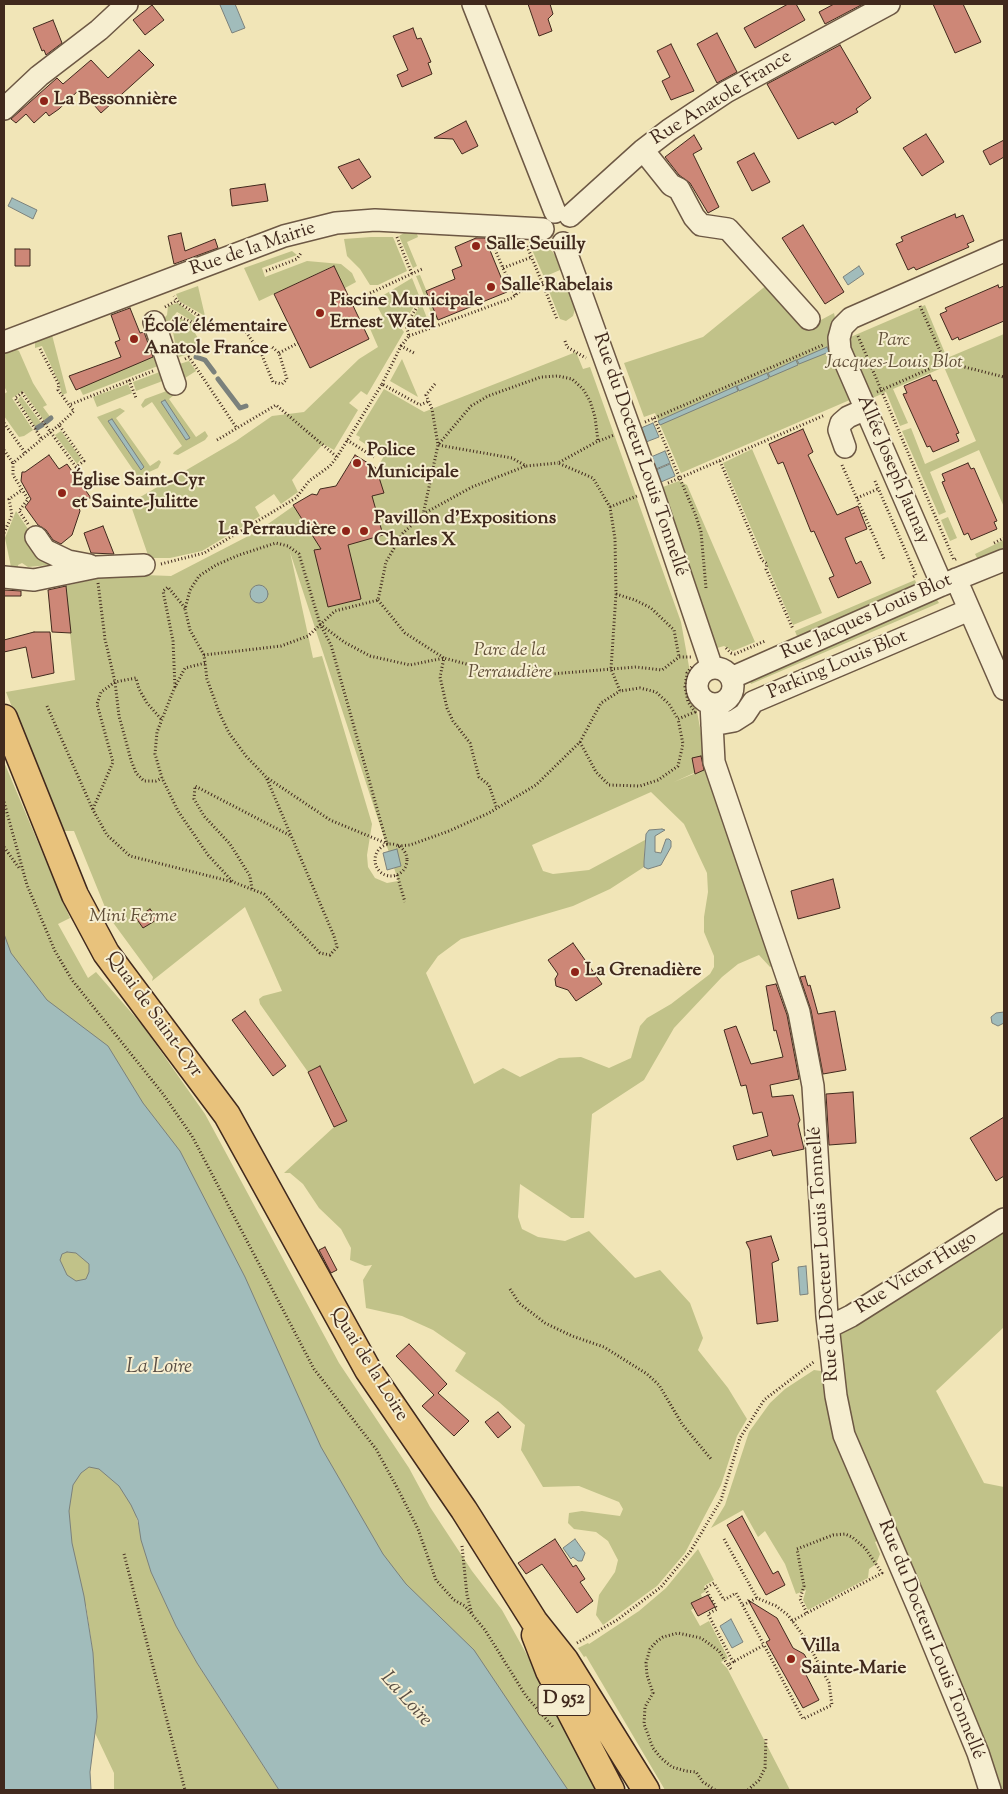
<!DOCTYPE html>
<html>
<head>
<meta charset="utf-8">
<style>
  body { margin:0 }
  #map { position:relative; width:1008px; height:1794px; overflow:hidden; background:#f1e5b7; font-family:"Sorts Mill Goudy",serif }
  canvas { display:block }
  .frame { position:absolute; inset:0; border:5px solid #41291d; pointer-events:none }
</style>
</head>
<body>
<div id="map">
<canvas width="1008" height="1794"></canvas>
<div class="frame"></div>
</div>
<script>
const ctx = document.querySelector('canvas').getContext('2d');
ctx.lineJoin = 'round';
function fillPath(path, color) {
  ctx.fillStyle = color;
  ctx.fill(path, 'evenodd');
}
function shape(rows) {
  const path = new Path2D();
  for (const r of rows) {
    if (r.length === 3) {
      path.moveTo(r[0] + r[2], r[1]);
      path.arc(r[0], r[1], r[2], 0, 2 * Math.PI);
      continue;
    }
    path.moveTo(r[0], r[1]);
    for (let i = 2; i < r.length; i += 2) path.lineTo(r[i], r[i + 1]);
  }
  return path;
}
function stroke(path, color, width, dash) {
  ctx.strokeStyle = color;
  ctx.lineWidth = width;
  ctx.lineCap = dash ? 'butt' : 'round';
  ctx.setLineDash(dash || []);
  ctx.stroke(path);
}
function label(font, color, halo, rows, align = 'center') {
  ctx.font = font + ' "Sorts Mill Goudy",serif';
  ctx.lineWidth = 4;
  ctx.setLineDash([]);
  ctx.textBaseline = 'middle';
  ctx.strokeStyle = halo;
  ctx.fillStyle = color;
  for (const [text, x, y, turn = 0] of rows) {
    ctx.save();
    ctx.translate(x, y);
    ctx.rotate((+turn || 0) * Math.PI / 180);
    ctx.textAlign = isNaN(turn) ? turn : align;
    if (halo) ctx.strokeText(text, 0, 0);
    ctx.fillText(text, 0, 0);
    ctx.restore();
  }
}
fillPath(shape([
  [404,233,417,234,418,237,407,242,417,266,413,268,399,236],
  [497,235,520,237,522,241,502,248],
  [371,237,393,237,407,271,378,285,370,285,360,269,347,256,344,239],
  [529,237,552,251,556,257,560,270,544,277,529,243],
  [292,251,297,255,262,268,265,277,307,261,341,264,352,273,356,282,345,288,333,266,259,301,244,268],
  [420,275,438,319,434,320,416,276],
  [412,278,420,298,400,327,404,332,367,395,361,391,349,403,358,410,334,450,323,444,292,480,298,492,281,504,274,494,255,507,260,516,202,551,170,558,149,558,130,503,236,441,272,416,304,412,359,359,378,347,368,324,383,317,376,304,377,299],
  [565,279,575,309,573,316,566,321,560,319,547,286],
  [768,284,806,328,834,313,852,399,681,473,655,413,644,417,624,363,703,337],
  [198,286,205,316,179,301,176,294],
  [178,303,198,319,194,322,177,312,167,324,173,360,160,323,167,315,168,306],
  [421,303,429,323,412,330,410,324],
  [925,305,947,358,1004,334,1004,507,979,450,930,472,946,512,939,515,902,431,911,428,925,464,976,441,944,367,893,389,908,423,900,426,886,392,868,400,846,339],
  [179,318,195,325,195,333,207,354,195,352,179,357,177,355,172,326],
  [51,331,67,393,62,395,59,383,42,346,35,348,35,341],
  [153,337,163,364,83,395,79,387,154,356,148,339],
  [15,349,19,351,33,383,47,405,43,407,51,418,45,422,23,391,12,398,33,430,24,436,19,437,4,416,4,394,7,392,4,386,4,351],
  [576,352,583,369,590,367,681,622,707,767,674,782,708,768,773,966,770,967,759,955,738,964,722,977,674,1028,644,1080,592,1114,584,1218,571,1218,520,1184,518,1217,522,1229,538,1237,565,1241,589,1231,635,1278,660,1270,690,1303,703,1338,698,1350,728,1388,747,1419,737,1436,721,1485,685,1553,657,1586,603,1625,596,1615,599,1595,615,1572,618,1560,608,1541,596,1532,574,1529,568,1523,569,1513,582,1511,620,1516,623,1509,619,1502,579,1486,543,1487,521,1450,525,1425,499,1402,455,1371,466,1353,433,1330,402,1316,366,1308,363,1280,372,1265,365,1266,350,1260,351,1248,341,1229,319,1208,303,1184,290,1173,284,1173,334,1127,347,1120,320,1066,308,1072,260,1004,259,999,263,996,282,991,245,907,152,981,153,977,109,917,74,831,63,831,57,822,6,692,75,680,65,586,117,574,171,576,258,531,292,507,376,470,384,456,359,440,360,437,356,435,384,389,424,412],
  [290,552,398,880,398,881,387,883,375,878,368,867,367,855,372,824,322,656,313,658],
  [651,792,684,824,707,873,708,892,704,917,704,932,714,956,714,967,710,974,671,1004,647,1018,640,1026,631,1058,609,1068,581,1057,559,1058,520,1077,503,1068,474,1084,426,973,438,956,461,939,573,906,610,889,644,867,645,840,589,870,553,874,543,871,532,845],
  [402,359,418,397,390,381],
  [189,361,196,371,185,378,179,377,173,366],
  [165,370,164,379,160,382,136,391,133,382],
  [128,384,132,393,97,407,93,397],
  [172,389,178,392,169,399,196,437,205,431,208,436,205,440,178,455,173,454,174,452,182,446,152,402,143,408,141,405,145,399],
  [21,396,42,424,36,428,18,400],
  [120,408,125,411,116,418,150,466,159,460,161,462,158,468,138,477,97,417],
  [61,431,81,459,77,464,55,435],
  [752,449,822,613,793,625,723,463],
  [679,481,687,485,755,642,733,651,724,646,717,648,663,487],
  [16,511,32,535,67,565,50,574,49,565,28,567,22,563,18,565,19,577,11,567,5,538],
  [948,517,957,538,950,541,941,520],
  [1004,540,1004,549,978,560,975,554],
  [915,580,918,587,798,639,795,631],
  [936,598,939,603,751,684,748,677],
  [4,762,70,918,58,924,88,978,96,972,143,1026,205,1114,339,1363,409,1468,430,1507,472,1571,502,1610,602,1790,284,1790,136,1516,151,1571,176,1626,197,1663,279,1790,114,1790,114,1773,95,1733,97,1717,93,1653,86,1605,4,1790],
  [1004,1221,1004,1327,936,1391,984,1483,1004,1487,1004,1790,999,1790,851,1435,839,1329],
  [814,1370,821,1371,837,1439,881,1539,875,1542,880,1554,876,1564,869,1569,868,1578,808,1610,803,1600,806,1590,796,1594,785,1564,765,1531,758,1537,743,1510,711,1528,725,1505,749,1432,770,1403,785,1389],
  [698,1549,714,1580,704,1586,706,1591,701,1594,702,1598,691,1603,694,1608,691,1610,700,1626,709,1621,728,1658,721,1662,727,1668,790,1790,665,1790,586,1656,584,1657,578,1648,588,1643,589,1644,639,1611,666,1588]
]), '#c1c289');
const water = shape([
  [223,4,235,4,245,28,232,33,220,5,223,4],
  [12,198,37,210,33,219,8,206,12,198],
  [859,266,864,274,848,285,843,277,859,266],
  [827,347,829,352,799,364,797,360,827,347],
  [796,360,798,365,770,377,768,373,796,360],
  [767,373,769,378,739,391,737,386,767,373],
  [736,386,738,391,660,425,658,421,736,386],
  [165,400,190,438,186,440,161,402,165,400],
  [112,419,144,467,141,470,108,421,112,419],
  [653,423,659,437,646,442,641,428,653,423],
  [665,451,670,463,656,469,651,457,665,451],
  [670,464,675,476,661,482,656,470,670,464],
  [259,594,9],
  [662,829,665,830,655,836,655,852,661,853,666,839,669,839,671,841,671,847,661,865,648,869,644,867,644,862,646,834,649,830,662,829],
  [397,849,401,866,387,870,383,853,397,849],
  [4,934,11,953,47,1000,108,1046,143,1103,180,1151,245,1277,321,1447,383,1554,406,1584,474,1650,568,1790,279,1790,197,1663,176,1626,151,1572,141,1540,138,1520,131,1505,119,1486,99,1469,89,1467,81,1473,73,1485,69,1511,72,1543,84,1596,93,1653,97,1717,90,1772,91,1790,4,1790,4,934],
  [67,1252,76,1253,89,1264,89,1272,86,1279,76,1281,67,1275,60,1260,62,1254,67,1252],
  [1004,1012,1004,1023,998,1026,992,1023,991,1017,996,1013,1004,1012],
  [806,1266,808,1294,800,1295,798,1267,806,1266],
  [575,1539,585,1553,582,1561,578,1561,573,1557,571,1559,563,1548,575,1539],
  [731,1619,743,1642,732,1648,720,1626,731,1619]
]);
fillPath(water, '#a1bcbb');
stroke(water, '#7b817c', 1);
stroke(shape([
  [196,357,205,360,214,372],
  [218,379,240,408,246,406],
  [46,422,51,418],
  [37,428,42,425]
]), '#7b817c', 5);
const building = shape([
  [528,4,550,4,553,14,548,19,552,31,539,36,528,4],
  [788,4,796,4,805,20,755,48,744,28,788,4],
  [834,4,863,4,825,24,819,12,834,4],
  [933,4,963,4,981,42,955,53,933,4],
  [152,5,164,20,145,35,133,20,152,5],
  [53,20,62,43,46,55,44,50,42,51,33,28,53,20],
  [413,28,417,39,421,38,431,62,428,63,432,74,402,87,397,75,408,70,393,36,413,28],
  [717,33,737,72,717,83,697,44,717,33],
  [671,44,694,91,671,100,662,81,670,77,657,51,671,44],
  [840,45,871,98,856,109,858,112,835,125,833,122,798,139,767,84,840,45],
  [139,50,154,65,101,113,80,89,59,109,49,116,46,112,34,123,26,114,16,123,11,119,57,78,63,84,91,60,108,78,139,50],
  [466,121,478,146,462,154,453,139,434,138,466,121],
  [926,134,944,162,922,176,903,148,926,134],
  [694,135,702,149,693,154,719,207,708,213,690,183,679,175,665,157,694,135],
  [1004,140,1004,157,990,165,983,151,1004,140],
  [754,153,770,182,752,191,737,162,754,153],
  [359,159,371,177,352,189,338,167,359,159],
  [265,184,268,201,232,206,230,189,265,184],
  [955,214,956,218,963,215,974,241,967,244,969,247,916,270,914,267,908,270,896,244,903,241,901,237,955,214],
  [803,225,844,292,825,304,782,238,803,225],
  [181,233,185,251,215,239,218,248,174,264,168,236,181,233],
  [476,238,485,238,507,292,438,320,426,291,455,279,452,270,462,266,455,247,476,238],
  [15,249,30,249,30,266,15,266,15,249],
  [334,266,369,339,310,368,274,294,334,266],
  [998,285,999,288,1004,286,1004,321,959,340,958,337,952,340,940,314,947,311,945,308,998,285],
  [130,308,140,333,144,332,153,357,76,390,69,376,121,357,115,342,120,340,111,315,130,308],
  [930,375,933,381,936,380,959,433,956,434,959,441,933,452,930,446,927,447,903,394,907,393,904,386,930,375],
  [803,429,813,452,808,455,837,515,858,506,867,529,845,538,856,564,861,561,871,583,838,598,829,578,834,576,814,531,811,532,783,462,778,464,769,444,803,429],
  [49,455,59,469,67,464,91,498,76,498,80,511,72,535,61,544,53,540,46,530,38,525,25,507,31,499,21,481,22,472,25,472,49,455],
  [355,455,376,468,384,493,372,496,383,535,348,545,361,599,328,607,314,550,321,549,293,505,312,494,317,495,320,489,336,486,355,455],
  [968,463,971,469,974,468,997,521,994,522,997,529,971,540,968,533,964,535,942,482,945,481,942,474,968,463],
  [103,526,114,554,91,553,84,533,103,526],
  [66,586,71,633,52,632,48,590,66,586],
  [4,590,21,591,21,596,4,596,4,590],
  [34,632,50,632,54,673,32,678,26,647,4,652,4,640,34,632],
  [701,756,704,770,695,774,692,758,701,756],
  [833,879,840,908,798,919,791,891,833,879],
  [150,909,158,919,143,928,136,918,150,909],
  [573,943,602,984,576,1001,568,990,556,986,555,979,558,974,548,960,573,943],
  [805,976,808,986,810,985,818,1014,835,1011,846,1070,823,1074,811,1010,800,977,805,976],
  [776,984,787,1015,799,1079,770,1085,772,1097,793,1095,800,1120,798,1124,804,1149,773,1156,771,1150,737,1160,733,1146,768,1136,762,1112,753,1114,746,1085,741,1086,724,1030,736,1026,751,1064,783,1057,776,1030,774,1031,766,986,776,984],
  [245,1011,286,1066,273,1076,232,1020,245,1011],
  [320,1066,347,1121,334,1127,308,1072,320,1066],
  [853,1092,856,1143,829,1145,826,1094,853,1092],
  [1004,1117,1004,1176,996,1181,970,1138,1004,1117],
  [771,1236,779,1260,772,1263,778,1321,757,1324,750,1250,746,1242,771,1236],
  [325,1247,337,1270,331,1273,319,1250,325,1247],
  [409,1344,447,1384,438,1393,469,1421,454,1436,422,1406,434,1395,396,1356,409,1344],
  [498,1412,511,1427,498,1438,485,1422,498,1412],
  [742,1516,773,1574,778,1571,785,1585,766,1595,727,1525,742,1516],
  [555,1539,573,1567,576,1565,585,1579,580,1582,593,1601,577,1613,542,1564,526,1574,518,1563,555,1539],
  [708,1595,715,1607,698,1616,691,1603,708,1595],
  [748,1600,777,1618,793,1648,804,1654,810,1664,803,1669,819,1700,803,1708,766,1642,770,1640,748,1600]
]);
fillPath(building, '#cd8777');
stroke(building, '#41291d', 1);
const minor = shape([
  [473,4,555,212],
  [4,109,39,76,99,30,127,4],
  [643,150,671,185,679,189,694,217,701,225,728,229,809,319],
  [570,216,643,150,669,130,726,92,889,4],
  [563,243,652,490,712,668],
  [154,322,175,384],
  [4,342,284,236,336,223,375,220,543,229],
  [845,447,839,430,841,423,848,417,866,409],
  [36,537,45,550,68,561,89,565],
  [4,577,34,580,97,567,144,565],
  [956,579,1004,689],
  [942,585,840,350,839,338,842,327,851,318,1004,251],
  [715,686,18],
  [731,678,942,585,1004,560],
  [711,704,714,762,799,1012,813,1086,827,1316,836,1396,844,1435,920,1612,978,1753,990,1790],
  [712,725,734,721,745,714,753,702,969,610],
  [829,1327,851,1316,1004,1219]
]);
const major = shape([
  [4,718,75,895,106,953,227,1115,368,1370,464,1510,534,1621,565,1660,646,1790],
  [535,1635,549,1671,611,1790]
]);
stroke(minor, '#6d5844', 24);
stroke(major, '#41291d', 29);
stroke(shape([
  [397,237,412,274],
  [492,243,515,295],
  [527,246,557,319],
  [503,268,532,257],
  [266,271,297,259,301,253],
  [351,302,422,269],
  [920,306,945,362],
  [165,307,176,301],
  [173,321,177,316,194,323,199,320,198,315,179,303,174,296],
  [246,332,262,355,273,382,282,384,287,379,279,353,272,347,259,350],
  [409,336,512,298,519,292,557,278],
  [858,336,954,560,956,559],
  [565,341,567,347,586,358],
  [401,346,409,336,406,325,422,299],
  [40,349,59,385,58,390,69,405,153,371],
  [279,353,298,343],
  [185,359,189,357,236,427],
  [129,380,136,398],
  [382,384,401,346,414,353],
  [435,384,426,395,432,409,438,445,512,458,526,466,558,463],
  [877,392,945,362,1004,377],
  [654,418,696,516,701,532,706,588],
  [645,422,823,345],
  [4,423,26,454],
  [41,438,15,398,22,393,76,467,84,461,59,425,74,411,69,405],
  [217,440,276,405,337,457],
  [347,440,374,457],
  [599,441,614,435],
  [4,450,13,463],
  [720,461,762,560,767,564,766,569,793,629],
  [842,465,884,559],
  [875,481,916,575,913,577],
  [668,483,825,415],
  [857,498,878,489],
  [610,507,637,496],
  [423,514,472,487,526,466],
  [28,524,19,511,28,499,13,475,13,463,59,425],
  [4,533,12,515,9,499,22,490],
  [994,543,1004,538],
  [161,564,204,553,296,498,309,481,330,466,337,457,382,384,420,405,429,401],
  [98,583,105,639,115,682,119,716,131,760,136,773,144,781,156,781,162,778],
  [616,594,635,600,651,608,674,630,679,657],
  [378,600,405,633,444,658,440,677,447,708,453,721,470,743,479,777,489,785,497,809],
  [320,624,344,642,370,656,410,665,444,658,515,677,636,667,662,670,679,657,691,657],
  [726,648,731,653,735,654,765,641],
  [204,655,190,630,185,609,190,590,199,576,216,565,239,555,276,543,288,546,299,554,320,624,331,645,387,844],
  [205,663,185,668,174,689,157,732,155,754,162,778,178,811,208,855,233,882,264,894,320,953,330,955,337,947,334,936,266,777],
  [175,687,173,641,163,591,168,587,185,608],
  [47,706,93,810,107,835,130,856,233,882],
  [580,742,596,772,609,785,640,786,658,780,678,766,683,744,678,719,695,712,688,702,685,687,687,673,693,665],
  [4,802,27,885,55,951,72,980,163,1094,192,1136,314,1369,376,1449,400,1493,418,1529,436,1580,454,1600,465,1606,485,1630,526,1696,553,1727],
  [93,809,113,762,97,704,101,692,115,682,136,678,139,689,147,703,162,720],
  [391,860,16],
  [388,844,330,820,266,777,246,756,229,733,219,712,207,679,204,655,281,646,308,636,335,611,378,600,386,562,403,533,423,515,438,445,471,406,488,396,541,377,558,376,572,379,583,389,590,401,595,417,598,441,558,463,593,478,610,507,615,539,616,594,611,669,620,691,640,688,656,692,669,704,678,719],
  [398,846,410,845,449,831,489,813,536,785,580,742,601,703,620,691],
  [4,847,19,868],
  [397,875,405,902],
  [252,889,250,876,230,844,204,816,194,799,195,786,291,836],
  [510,1289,519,1303,545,1323,572,1336,604,1347,647,1374,659,1385,682,1424,711,1459],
  [724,1539,757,1598,776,1606,788,1615,805,1638,829,1683,832,1705,803,1719,764,1645,733,1662],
  [462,1546,467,1595,472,1614],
  [124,1554,185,1790],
  [743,1605,757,1598],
  [792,1621,882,1573,865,1548,852,1537,845,1534,833,1535,797,1549,804,1586,800,1599,807,1613],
  [577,1643,617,1620,661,1587,690,1552,721,1500,740,1438,764,1400,815,1361],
  [731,1669,728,1665,733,1662,708,1614,717,1609,705,1588,714,1583,724,1600,736,1593,764,1645],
  [715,1790,703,1782,696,1772,686,1771,672,1767,661,1758,653,1748,644,1724,645,1707,653,1693,647,1675,646,1663,650,1649,656,1642,663,1637,678,1633,701,1638,719,1651,728,1665],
  [748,1790,759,1780,765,1768,766,1737]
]), '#41291d', 3, [1, 2.5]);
stroke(minor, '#f6eed0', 21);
stroke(major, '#e8c27c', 26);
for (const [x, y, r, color] of [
  [44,101,5,"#8f2418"],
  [476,246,5,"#8f2418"],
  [491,287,5,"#8f2418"],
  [320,313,5,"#8f2418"],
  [134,339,5,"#8f2418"],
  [357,463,5,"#8f2418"],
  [62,493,5,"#8f2418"],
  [346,531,5,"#8f2418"],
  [364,531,5,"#8f2418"],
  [575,972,5,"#8f2418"],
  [791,1659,5,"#8f2418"]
]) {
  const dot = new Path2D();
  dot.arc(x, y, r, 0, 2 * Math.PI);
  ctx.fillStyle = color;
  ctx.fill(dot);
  stroke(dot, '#f6eed0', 2);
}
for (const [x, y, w] of [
  [564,1700,52]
]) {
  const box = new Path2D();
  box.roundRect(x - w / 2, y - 15.5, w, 31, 4);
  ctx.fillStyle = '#f6eed0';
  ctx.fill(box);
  stroke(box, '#41291d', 1);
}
label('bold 18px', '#41291d', null, [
  ["D 952",564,1700]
]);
label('19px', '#41291d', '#f6eed0', [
  ["Rue Anatole France",722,99,-32],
  ["Rue de la Mairie",253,250,-19],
  ["Rue du Docteur Louis Tonnellé",639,455,71],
  ["Allée Joseph Jaunay",892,470,67],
  ["Rue Jacques Louis Blot",867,618,-24],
  ["Parking Louis Blot",838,666,-23],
  ["Quai de Saint-Cyr",153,1015,54],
  ["Rue du Docteur Louis Tonnellé",825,1254,-94],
  ["Rue Victor Hugo",917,1274,-32],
  ["Quai de la Loire",368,1365,58],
  ["Rue du Docteur Louis Tonnellé",930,1640,68]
]);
label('bold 19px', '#41291d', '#f6eed0', [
  ["La Bessonnière",54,101],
  ["Salle Seuilly",486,246],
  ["Salle Rabelais",501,287],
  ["Piscine Municipale",330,302],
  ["Ernest Watel",330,324],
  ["École élémentaire",144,328],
  ["Anatole France",144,350],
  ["Police",367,452],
  ["Municipale",367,474],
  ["Église Saint-Cyr",72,482],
  ["et Sainte-Julitte",72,504],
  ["Pavillon d'Expositions",374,520],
  ["Charles X",374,542],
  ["La Perraudière",336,531,"right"],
  ["La Grenadière",585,972],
  ["Villa",801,1648],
  ["Sainte-Marie",801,1670]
], 'left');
label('italic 19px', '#614f38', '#f6eed0', [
  ["Parc",894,342],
  ["Jacques-Louis Blot",894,364],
  ["Parc de la",510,652],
  ["Perraudière",510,674],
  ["Mini Ferme",133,918]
]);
label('italic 20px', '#594e44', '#f6eed0', [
  ["La Loire",159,1369],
  ["La Loire",405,1700,48]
]);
</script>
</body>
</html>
